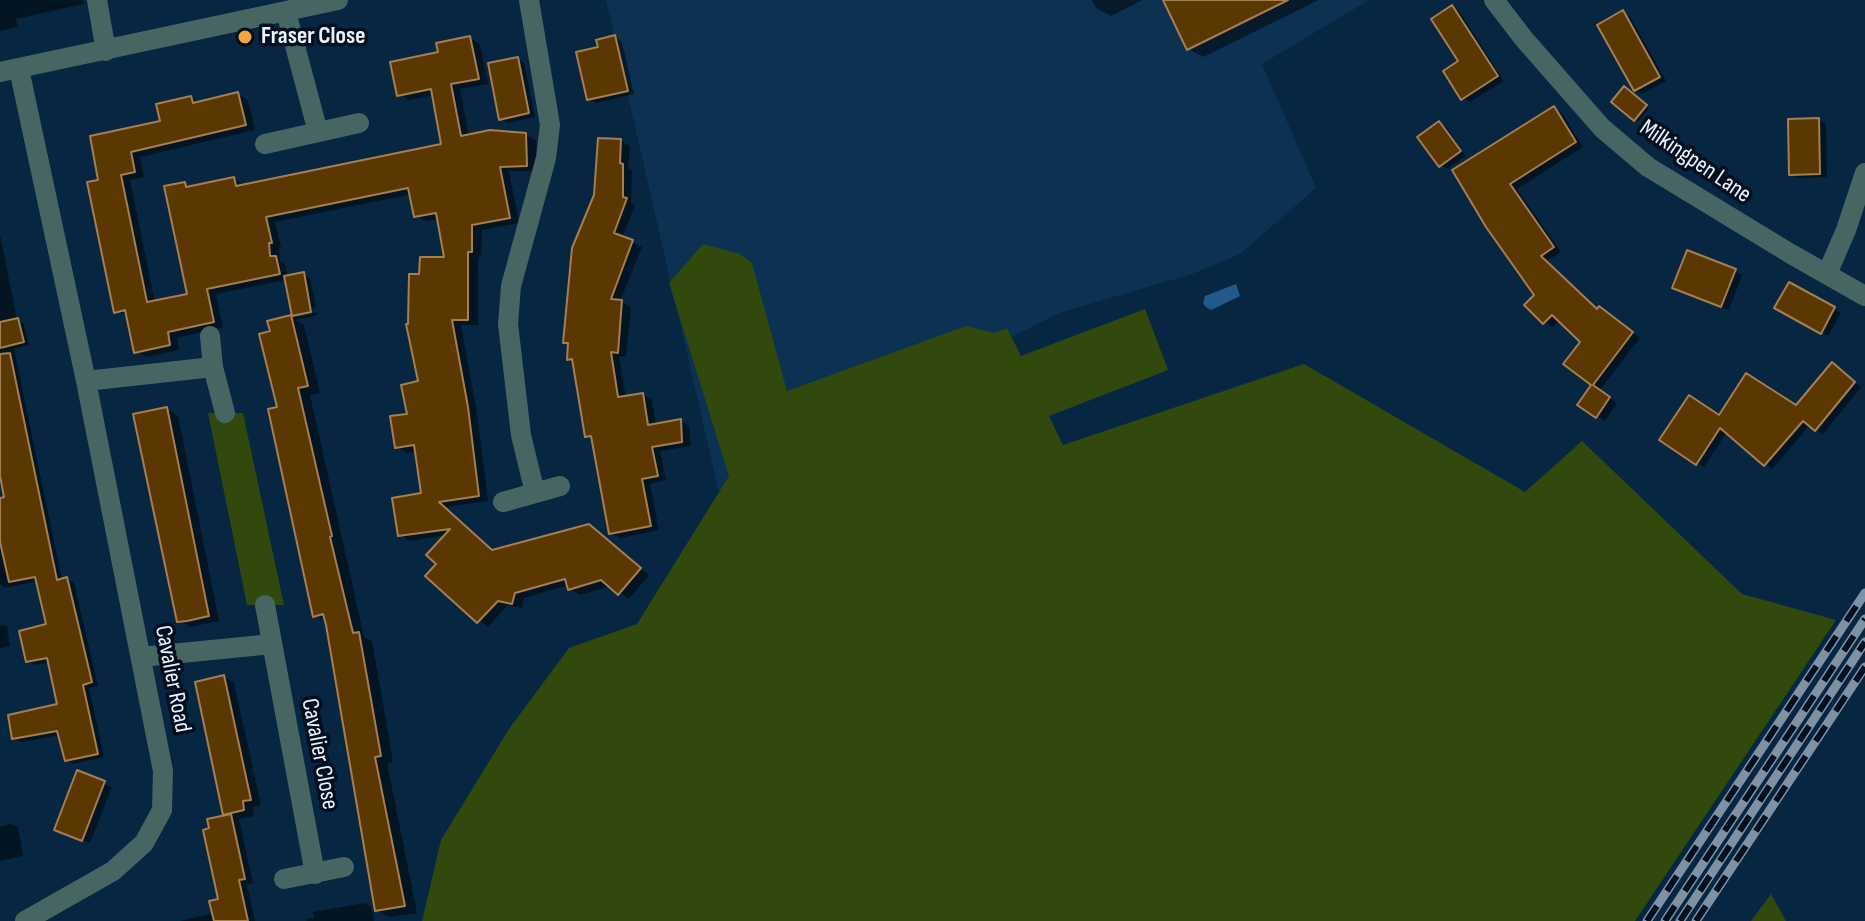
<!DOCTYPE html>
<html>
<head>
<meta charset="utf-8">
<style>
  body { margin:0 }
  canvas { display:block; background:#062642 }
</style>
</head>
<body>
<canvas width="1865" height="921"></canvas>
<script>
const ctx = document.querySelector('canvas').getContext('2d');
ctx.lineJoin = 'round';
function fillPath(path, color) {
  ctx.fillStyle = color;
  ctx.fill(path, 'evenodd');
}
function shape(rows) {
  const path = new Path2D();
  for (const r of rows) {
    path.moveTo(r[0], r[1]);
    for (let i = 2; i < r.length; i += 2) path.lineTo(r[i], r[i + 1]);
  }
  return path;
}
function stroke(path, color, width, dash) {
  ctx.strokeStyle = color;
  ctx.lineWidth = width;
  ctx.lineCap = dash ? 'butt' : 'round';
  ctx.setLineDash(dash || []);
  ctx.stroke(path);
}
function label(font, color, halo, rows, align = 'center') {
  ctx.font = font + ' "Sofia Sans Condensed",sans-serif';
  ctx.lineWidth = 7;
  ctx.setLineDash([]);
  ctx.textBaseline = 'middle';
  ctx.strokeStyle = halo;
  ctx.fillStyle = color;
  for (const [text, x, y, turn = 0] of rows) {
    ctx.save();
    ctx.translate(x, y);
    ctx.rotate((+turn || 0) * Math.PI / 180);
    ctx.textAlign = isNaN(turn) ? turn : align;
    if (halo) ctx.strokeText(text, 0, 0);
    ctx.fillText(text, 0, 0);
    ctx.restore();
  }
}
fillPath(shape([
  [606,0,1369,0,1262,64,1316,188,1240,254,1192,274,1059,313,794,447,720,497]
]), '#0c3152');
fillPath(shape([
  [703,244,740,254,752,263,787,391,966,326,994,333,1007,328,1021,356,1145,309,1168,370,1049,416,1063,445,1304,364,1525,492,1582,441,1742,594,1836,620,1635,921,422,921,441,840,509,729,569,648,637,624,729,476,669,283],
  [208,413,243,413,284,605,247,605],
  [1771,894,1786,921,1751,921]
]), '#31490d');
fillPath(shape([
  [1236,284,1240,296,1211,310,1206,307,1203,303,1205,296]
]), '#22598b');
fillPath(shape([
  [0,0,83,0,84,4,16,19,18,27,0,31],
  [1092,0,1143,0,1111,16,1096,8],
  [1165,0,1319,0,1203,57,1189,49],
  [1452,7,1459,11,1504,81,1470,102,1463,98],
  [1623,13,1630,17,1666,81,1642,94,1635,90],
  [615,37,622,42,634,94,596,103,589,99,600,49],
  [470,38,480,44,488,84,460,89,469,137,526,135,536,140,537,171,509,171,519,223,482,230,481,257,478,257,478,325,461,325,477,413,488,501,446,507,495,551,589,526,649,575,629,599,611,586,580,595,570,589,569,585,524,598,522,608,508,605,488,627,428,576,439,564,446,535,410,541,400,535,424,494,417,451,407,453,397,447,420,382,421,276,447,259,439,219,426,221,416,215,412,194,275,222,281,248,279,248,280,261,285,264,288,277,303,274,310,278,316,308,297,313,297,317,317,312,318,315,295,320,304,325,320,393,310,395,364,637,372,641,393,762,387,763,417,913,390,917,377,910,326,621,315,615,279,408,272,333,291,317,294,320,286,280,216,294,223,327,177,338,179,350,146,357,136,351,129,316,116,311,101,181,92,137,162,123,191,98,200,103,238,94,248,100,255,130,140,157,144,177,130,180,155,303,189,296,185,184,191,188,234,179,244,185,443,146,434,95,409,100,399,94,441,53],
  [517,59,524,63,535,117,508,123,501,119],
  [1628,90,1649,108,1638,121,1635,120],
  [1554,108,1562,113,1583,147,1517,189,1561,252,1547,261,1599,310,1640,338,1599,391,1617,403,1605,421,1580,405,1594,384,1566,363,1582,342,1560,320,1553,327,1545,322,1536,295,1455,171],
  [1819,120,1826,124,1827,177,1798,178,1791,174],
  [1440,123,1447,128,1466,156,1447,169,1440,165],
  [621,141,630,146,628,169,632,171,631,203,635,205,622,238,642,247,620,301,631,307,626,357,619,356,626,398,643,395,652,400,656,425,680,421,689,426,691,446,660,451,666,480,650,484,659,530,620,538,611,533,594,440,586,435,574,362,569,359,570,344,565,342],
  [0,234,17,320,24,324,29,345,14,349,62,580,67,579,74,583,98,686,89,688,104,757,73,764,67,760,60,735,21,742,14,738,60,706,50,662,35,665,28,661,49,626,38,581,5,588,0,584,0,500,7,498,0,466],
  [1688,253,1742,275,1729,310,1681,291],
  [1790,285,1841,313,1828,336,1777,307],
  [1839,369,1861,387,1823,434,1810,425,1772,469,1727,432,1704,467,1697,463,1720,417,1797,407],
  [167,409,178,416,219,621,190,627,179,620],
  [0,625,7,626,10,646,0,648],
  [224,677,234,683,261,805,253,807,254,816,239,819,253,883,247,884,255,921,180,921,214,913,220,900,229,816,225,814],
  [78,773,112,787,90,843,63,833],
  [11,824,18,827,23,856,0,861,0,827],
  [364,903,371,907,374,921,307,921,306,919,314,918,313,912]
]), '#0007');
const building = shape([
  [1163,0,1288,0,1187,50,1163,0],
  [1452,5,1498,76,1461,100,1443,71,1458,61,1431,19,1452,5],
  [1623,10,1660,77,1634,91,1597,25,1623,10],
  [615,35,628,91,587,100,576,52,598,47,596,40,615,35],
  [470,36,479,79,451,84,461,136,490,130,526,133,527,166,500,167,510,218,472,225,472,252,468,252,468,320,452,320,468,407,479,496,439,502,492,550,589,524,641,568,618,595,601,580,568,590,565,579,515,593,512,604,498,601,477,623,425,576,436,564,426,555,450,529,398,536,392,498,421,493,414,445,395,448,390,416,407,414,401,385,418,381,406,324,408,324,409,274,419,274,420,257,444,257,436,213,414,217,408,188,266,217,272,243,269,243,270,256,276,256,280,274,207,289,214,322,168,332,170,345,134,353,125,310,114,313,87,182,98,180,90,136,160,121,156,104,191,96,193,103,238,92,246,125,131,152,135,172,121,175,147,302,187,294,164,186,185,182,186,187,234,177,236,186,441,144,431,89,397,96,390,62,438,52,436,43,470,36],
  [518,57,529,113,499,120,488,63,518,57],
  [1624,86,1647,105,1634,121,1611,102,1624,86],
  [1554,106,1576,142,1510,184,1554,247,1541,256,1597,309,1599,306,1633,332,1593,385,1610,397,1596,418,1577,405,1591,385,1563,364,1580,342,1552,315,1543,324,1524,305,1534,295,1486,227,1452,170,1554,106],
  [1819,118,1820,174,1789,175,1788,119,1819,118],
  [1439,121,1461,151,1439,167,1417,137,1439,121],
  [598,138,621,139,620,163,623,164,623,197,627,198,614,233,633,240,611,299,622,300,618,353,611,352,618,397,643,393,648,425,681,419,682,442,652,447,658,476,642,479,651,526,609,534,591,436,585,437,572,359,567,360,568,343,563,343,572,248,594,195,598,138],
  [1687,250,1736,269,1721,307,1672,288,1687,250],
  [304,272,311,312,292,316,284,276,304,272],
  [1789,282,1835,307,1821,334,1774,308,1789,282],
  [291,315,308,386,298,388,332,536,330,537,353,633,359,632,381,756,375,757,405,906,375,911,326,625,323,614,313,617,268,409,277,407,259,334,270,331,267,321,291,315],
  [18,318,24,342,0,348,0,322,18,318],
  [10,353,57,580,67,577,92,682,83,685,98,754,65,761,57,731,12,739,8,715,57,704,47,658,26,662,19,631,46,624,35,577,9,582,0,542,0,498,4,497,0,476,0,354,10,353],
  [1832,362,1855,382,1815,431,1803,421,1764,466,1720,428,1696,465,1659,440,1689,395,1719,415,1746,373,1796,405,1832,362],
  [167,407,209,616,187,621,177,622,133,414,167,407],
  [224,675,251,800,243,801,244,810,223,815,195,682,224,675],
  [77,770,105,781,82,841,54,830,77,770],
  [231,814,245,879,239,880,248,921,214,921,209,901,218,899,203,830,209,828,207,819,231,814]
]);
fillPath(building, '#5b3701');
stroke(building, '#a67e4f', 2);
stroke(shape([
  [97,0,106,51],
  [529,0,550,125,546,158,511,286,508,324,521,435,535,493],
  [1494,0,1524,39,1602,128,1648,167,1791,254,1865,296],
  [286,12,318,132],
  [19,69,86,381,163,771,162,810,144,843,113,871,25,921],
  [0,72,338,0],
  [265,144,359,123],
  [1827,274,1846,230,1865,173],
  [210,336,213,367,225,413],
  [86,381,213,367],
  [503,502,560,486],
  [265,605,315,874],
  [141,657,272,644],
  [284,879,344,867]
]), '#476663', 20);
const rail = shape([
  [1647,921,1865,593],
  [1665,921,1865,619],
  [1680,921,1865,642],
  [1696,921,1865,667]
]);
stroke(rail, '#7e92a4', 9);
stroke(rail, '#010f1e', 6, [18]);
for (const [x, y, r, color] of [
  [245,37,8,"#f2a541"]
]) {
  const dot = new Path2D();
  dot.arc(x, y, r, 0, 2 * Math.PI);
  ctx.fillStyle = color;
  ctx.fill(dot);
  stroke(dot, '#010f1e', 3);
}
label('bold 24px', '#eaf3fd', '#010f1e', [
  ["Fraser Close",261,37]
], 'left');
label('24px', '#eaf3fd', '#010f1e', [
  ["Milkingpen Lane",1695,162,34],
  ["Cavalier Road",172,679,79],
  ["Cavalier Close",319,754,79]
]);
</script>
</body>
</html>
